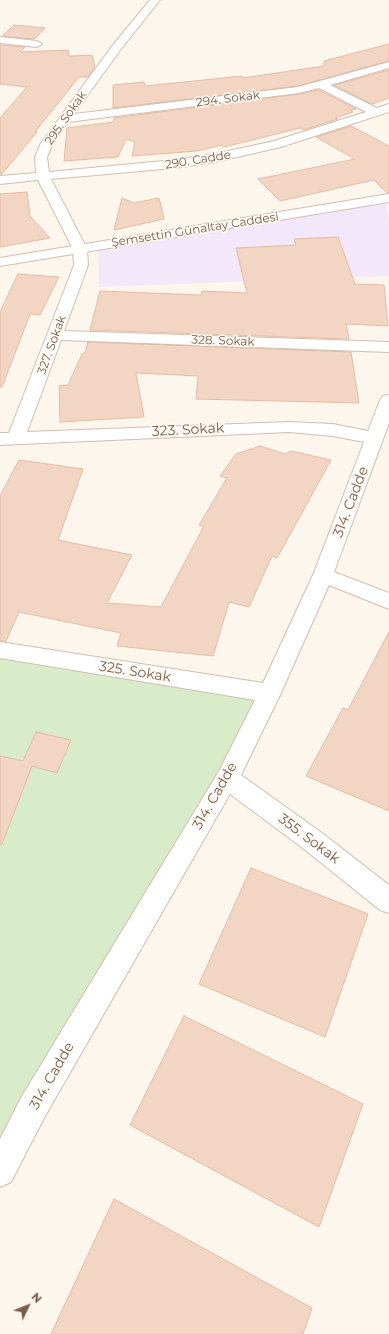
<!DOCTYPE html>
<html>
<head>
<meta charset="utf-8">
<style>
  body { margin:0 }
  #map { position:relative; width:389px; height:1334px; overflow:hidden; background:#fdf6ec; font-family:Montserrat,sans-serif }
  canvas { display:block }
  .north { position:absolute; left:8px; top:1286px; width:40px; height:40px; -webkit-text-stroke:3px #fffaf3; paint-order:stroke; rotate:47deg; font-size:11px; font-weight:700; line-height:16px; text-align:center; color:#7a5c4d }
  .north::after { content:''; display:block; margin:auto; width:14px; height:18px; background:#7a5c4d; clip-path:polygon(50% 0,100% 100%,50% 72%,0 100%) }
</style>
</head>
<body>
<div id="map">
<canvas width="389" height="1334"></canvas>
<div class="north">N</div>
</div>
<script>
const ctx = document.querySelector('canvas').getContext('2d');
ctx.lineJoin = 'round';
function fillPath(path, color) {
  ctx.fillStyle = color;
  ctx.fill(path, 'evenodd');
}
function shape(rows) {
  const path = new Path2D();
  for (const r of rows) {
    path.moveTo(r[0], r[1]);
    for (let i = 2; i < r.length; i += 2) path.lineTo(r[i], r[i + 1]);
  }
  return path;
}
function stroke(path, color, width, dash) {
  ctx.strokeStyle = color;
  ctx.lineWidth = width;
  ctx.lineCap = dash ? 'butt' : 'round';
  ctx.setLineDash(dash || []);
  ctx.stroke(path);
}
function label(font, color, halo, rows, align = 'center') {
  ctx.font = font + ' Montserrat,sans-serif';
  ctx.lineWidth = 3.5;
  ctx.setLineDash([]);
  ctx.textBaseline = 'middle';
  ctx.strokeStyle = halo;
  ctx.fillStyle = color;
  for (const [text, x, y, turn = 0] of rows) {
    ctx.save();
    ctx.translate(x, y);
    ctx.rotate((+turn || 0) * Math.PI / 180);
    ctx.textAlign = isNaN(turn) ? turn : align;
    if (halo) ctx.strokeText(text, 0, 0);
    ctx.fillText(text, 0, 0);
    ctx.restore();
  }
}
fillPath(shape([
  [386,203,389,223,389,276,99,287,98,250]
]), '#f3e8fa');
fillPath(shape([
  [0,650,270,693,0,1171]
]), '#d8ecc9');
const building = shape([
  [14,25,45,28,34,39,2,36,14,25],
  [389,44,389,61,298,86,113,108,113,85,144,82,146,86,242,76,243,78,324,66,324,61,389,44],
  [0,45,25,47,20,52,68,50,69,56,92,55,95,67,88,77,79,77,35,132,37,132,2,174,0,174,0,118,27,87,0,84,0,45],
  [389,70,389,98,372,104,334,85,389,70],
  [319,90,356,109,350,110,353,112,335,118,338,119,303,130,300,128,224,147,222,145,197,151,132,156,135,142,126,139,118,157,64,161,67,128,114,122,114,118,299,94,319,90],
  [351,126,389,146,389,193,387,193,374,180,280,201,258,179,355,159,316,137,351,126],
  [27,192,30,216,50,238,0,247,0,194,27,192],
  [122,198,134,203,159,198,164,219,114,230,122,198],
  [338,237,355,284,384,285,388,326,346,324,349,339,90,330,100,291,201,295,202,291,247,293,236,248,296,245,294,239,338,237],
  [18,274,59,277,40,315,30,314,2,387,0,387,0,312,18,274],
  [88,342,351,352,359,403,196,399,198,376,136,373,144,417,60,422,59,386,68,385,82,354,85,353,88,342],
  [260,446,285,454,291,451,331,460,277,558,272,556,249,607,229,602,213,656,117,646,121,633,19,612,6,641,0,641,0,496,19,460,83,469,58,540,132,555,107,603,161,607,204,526,199,525,227,478,220,476,236,454,260,446],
  [389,632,389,811,306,776,343,708,348,710,389,632],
  [36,732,71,740,57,773,32,766,2,844,0,844,0,756,23,761,36,732],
  [251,868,368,914,325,1037,199,984,251,868],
  [184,1016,363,1104,319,1227,130,1125,184,1016],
  [114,1199,312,1308,303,1334,51,1334,114,1199]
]);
fillPath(building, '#f3d5c3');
stroke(building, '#e6bba3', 1);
const minor = shape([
  [150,0,160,0,121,49,74,114,298,87,389,62,389,68,330,85,377,108,389,104,389,112,281,147,215,162,174,168,51,179,87,249,88,265,64,331,389,342,389,352,61,340,27,432,289,422,333,424,368,431,380,400,383,396,389,395,389,423,334,572,389,593,389,609,329,585,281,693,241,775,322,833,389,885,389,913,380,910,304,849,230,794,44,1118,11,1182,0,1187,0,1139,22,1096,219,771,255,700,0,658,0,642,263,683,313,575,364,442,333,436,289,432,0,445,0,433,9,433,74,265,73,249,38,180,0,184,0,176,36,173,35,157,41,143,113,45,150,0],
  [319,88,366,112,274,141,215,154,174,160,49,172,47,157,53,143,68,122,299,93,319,88],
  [0,37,37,41,42,44,37,47,0,43,0,37]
]);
const tertiary = shape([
  [389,194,389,202,0,266,0,258,389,194]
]);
stroke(minor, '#d1beb0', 2);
stroke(tertiary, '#d1beb0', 2);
fillPath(minor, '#fff');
fillPath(tertiary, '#fff');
label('12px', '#7a5c4d', '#fffaf3', [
  ["294. Sokak",228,99,-7],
  ["295. Sokak",66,118,-55],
  ["290. Cadde",198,160,-9],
  ["Şemsettin Günaltay Caddesi",195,230,-9],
  ["328. Sokak",223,341,2],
  ["327. Sokak",52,345,-70]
]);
label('14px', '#7a5c4d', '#fffaf3', [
  ["323. Sokak",188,430,-3],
  ["314. Cadde",351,502,-69],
  ["325. Sokak",135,672,9],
  ["314. Cadde",215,796,-60],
  ["355. Sokak",309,839,37],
  ["314. Cadde",52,1076,-60]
]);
</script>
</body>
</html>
